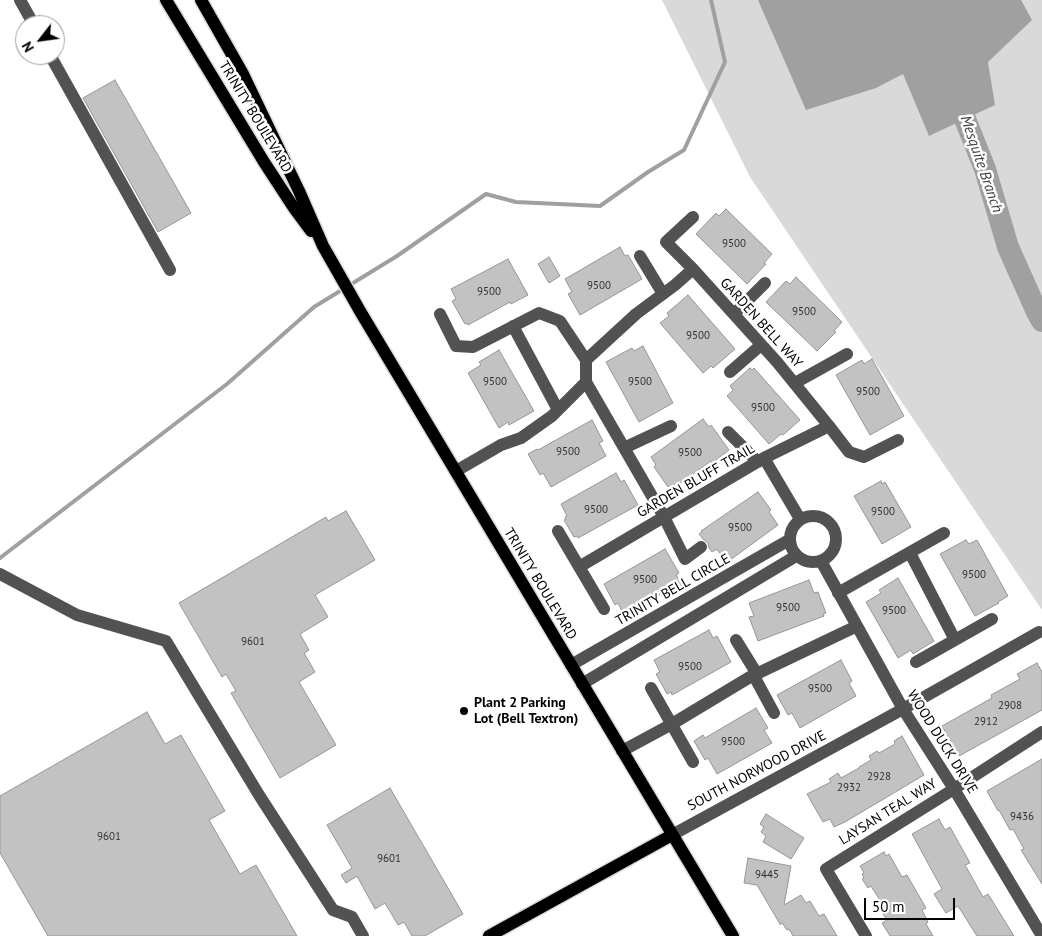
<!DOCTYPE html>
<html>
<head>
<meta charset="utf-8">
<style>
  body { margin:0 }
  #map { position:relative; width:1042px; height:936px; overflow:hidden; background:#fff; font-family:"PT Sans",sans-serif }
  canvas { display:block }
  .north { position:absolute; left:15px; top:15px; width:50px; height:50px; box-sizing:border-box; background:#fff; border:1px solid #999; border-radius:50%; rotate:240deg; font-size:14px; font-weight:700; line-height:20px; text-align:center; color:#000 }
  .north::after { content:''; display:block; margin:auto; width:18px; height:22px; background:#000; clip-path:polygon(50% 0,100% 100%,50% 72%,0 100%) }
  .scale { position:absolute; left:864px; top:898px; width:91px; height:22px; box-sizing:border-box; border:2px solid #000; border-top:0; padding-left:6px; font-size:15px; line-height:18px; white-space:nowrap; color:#000; -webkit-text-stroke:4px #fff; paint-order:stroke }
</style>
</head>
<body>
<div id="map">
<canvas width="1042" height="936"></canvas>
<div class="north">N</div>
<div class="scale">50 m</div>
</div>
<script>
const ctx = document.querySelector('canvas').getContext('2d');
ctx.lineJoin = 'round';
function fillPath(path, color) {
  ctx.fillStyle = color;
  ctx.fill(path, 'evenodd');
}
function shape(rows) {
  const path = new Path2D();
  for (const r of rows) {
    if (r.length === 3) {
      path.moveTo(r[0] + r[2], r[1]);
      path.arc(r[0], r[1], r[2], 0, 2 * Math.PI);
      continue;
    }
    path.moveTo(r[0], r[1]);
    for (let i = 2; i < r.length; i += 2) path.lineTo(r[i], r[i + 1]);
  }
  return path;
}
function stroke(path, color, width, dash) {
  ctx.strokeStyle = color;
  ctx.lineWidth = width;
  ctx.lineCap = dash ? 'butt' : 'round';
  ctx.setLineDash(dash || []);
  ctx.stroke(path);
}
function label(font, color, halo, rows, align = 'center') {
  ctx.font = font + ' "PT Sans",sans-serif';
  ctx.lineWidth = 5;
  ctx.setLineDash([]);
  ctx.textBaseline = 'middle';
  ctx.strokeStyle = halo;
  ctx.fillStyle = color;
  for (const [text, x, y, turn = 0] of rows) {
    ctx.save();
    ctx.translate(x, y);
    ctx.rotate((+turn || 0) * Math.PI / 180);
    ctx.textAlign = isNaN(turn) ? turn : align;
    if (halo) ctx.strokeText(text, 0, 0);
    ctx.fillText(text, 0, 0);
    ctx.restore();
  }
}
fillPath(shape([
  [662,0,1042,0,1042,610,750,177]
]), '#d9d9d9');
fillPath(shape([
  [758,0,1021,0,1032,20,988,62,995,105,929,136,903,74,876,88,806,110]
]), '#a0a0a0');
stroke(shape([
  [0,558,227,384,314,307,397,256,486,194,516,202,600,206,648,172,684,150,725,62,711,0]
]), '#a0a0a0', 4);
stroke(shape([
  [959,90,963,114,985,169,1008,247,1037,312,1042,321]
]), '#a0a0a0', 22);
const building = shape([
  [115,80,191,213,158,232,83,98,115,80],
  [726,209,772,254,764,263,766,264,747,284,696,234,716,213,719,216,726,209],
  [620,247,625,256,628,255,642,279,580,315,568,294,572,292,565,279,620,247],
  [549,257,560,276,549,283,538,264,549,257],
  [508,259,528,295,511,304,510,302,468,325,467,323,465,324,452,301,456,299,451,289,508,259],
  [796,277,842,322,834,331,836,332,817,351,766,302,786,281,790,284,796,277],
  [688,295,735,349,713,368,711,366,703,373,660,323,669,316,667,313,688,295],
  [643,346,673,403,639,422,606,362,632,348,634,351,643,346],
  [499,350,534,411,509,425,508,422,499,428,468,373,481,365,479,362,499,350],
  [872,359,904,416,870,435,836,375,862,360,864,364,872,359],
  [750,368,752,370,754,368,800,420,783,435,781,434,769,444,727,396,733,390,730,386,750,368],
  [703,419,709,427,711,425,729,450,712,463,711,461,671,490,668,487,654,467,656,465,651,457,703,419],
  [592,420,603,441,599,443,606,456,551,487,543,473,540,475,528,454,537,449,538,450,592,420],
  [616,473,621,482,624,480,638,505,578,538,577,536,574,537,564,520,566,519,565,517,567,516,561,504,616,473],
  [881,481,882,484,885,482,911,527,882,544,854,496,881,481],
  [758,492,771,510,769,512,778,525,726,563,717,549,712,552,709,548,708,543,703,539,699,534,702,532,701,531,758,492],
  [346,511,375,560,315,595,328,617,300,634,309,650,304,653,315,672,299,682,336,745,280,778,231,693,236,691,226,674,222,677,179,603,326,517,328,521,346,511],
  [966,540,969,544,977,540,1008,596,998,602,999,603,975,616,940,554,966,540],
  [665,549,679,573,676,575,682,585,662,596,661,594,624,615,618,603,615,605,604,584,665,549],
  [898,578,934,641,913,654,911,650,898,658,866,602,881,593,879,590,898,578],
  [809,580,814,593,818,592,826,613,823,614,824,616,758,641,749,617,754,616,749,603,809,580],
  [709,630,713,638,717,636,731,662,672,695,671,692,667,694,656,674,660,672,654,660,709,630],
  [841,660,852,681,849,683,856,696,800,728,792,713,788,715,777,695,841,660],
  [1037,663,1042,672,1042,710,959,756,942,726,992,698,991,695,1020,679,1017,674,1037,663],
  [756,708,768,728,764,730,772,743,717,774,708,758,705,760,694,741,703,735,705,738,756,708],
  [147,712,165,744,181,735,225,811,209,820,240,874,256,865,297,936,48,936,0,853,0,796,147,712],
  [902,736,924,775,845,822,834,827,830,819,823,822,807,794,831,782,829,779,838,773,841,778,859,768,859,767,871,760,869,756,877,751,879,753,895,744,894,741,902,736],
  [1042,759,1042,884,1021,850,1024,849,1013,829,1010,830,999,810,998,811,987,791,1042,759],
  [390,788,463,914,425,936,412,936,404,922,398,925,385,903,375,909,357,876,346,883,341,875,352,868,327,825,390,788],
  [766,814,804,838,791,859,763,842,766,836,761,832,764,827,760,824,766,814],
  [939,819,945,830,950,827,970,863,965,865,983,897,988,894,1014,936,977,936,958,906,946,913,934,894,942,889,912,834,939,819],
  [884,852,886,856,889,854,902,877,907,875,926,908,922,910,928,922,926,924,933,936,890,936,882,923,887,920,877,904,881,902,871,886,868,888,862,879,864,878,862,874,864,873,860,866,884,852],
  [748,858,791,866,784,905,801,895,806,903,810,901,819,916,824,914,837,936,793,936,789,929,787,930,782,923,780,925,780,924,757,885,744,883,748,858]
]);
fillPath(building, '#c2c2c2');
stroke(building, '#969696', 1);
const major = shape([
  [166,0,264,162,294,208,311,231],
  [201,0,243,74,299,191,323,246,360,311,733,936],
  [489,936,672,835]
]);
stroke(major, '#dbdbdb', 15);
stroke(shape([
  [20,0,34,25],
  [50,55,170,270],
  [693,217,666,242,693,269,777,362,829,426,849,452,864,457,898,440],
  [640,256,663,294],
  [440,314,456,346,473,347,539,313,560,321,586,360,586,382,664,517,685,559,701,547],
  [734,314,765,283],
  [513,326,558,410],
  [586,360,636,314,675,285,693,269],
  [730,372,761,345],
  [795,383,847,354],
  [728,432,758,462],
  [624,448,671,426],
  [764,458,800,519],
  [456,471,501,445,521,438,552,416,586,382],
  [813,539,23],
  [558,531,604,609],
  [910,553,955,640],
  [821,561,903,709,954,789,1042,936],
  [579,567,764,458,829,426],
  [0,574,77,615,166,641,259,795,333,910,352,917,363,936],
  [838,593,944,533],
  [736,640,757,674],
  [916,662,992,619],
  [571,665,789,540],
  [754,676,774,713],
  [582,684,796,556],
  [651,688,693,762],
  [622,751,672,724,750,677,857,626],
  [672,835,903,709,1039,632],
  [866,936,826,869,954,789,1042,732]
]), '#525252', 12);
stroke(major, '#000', 12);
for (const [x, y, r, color] of [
  [464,711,5,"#000"]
]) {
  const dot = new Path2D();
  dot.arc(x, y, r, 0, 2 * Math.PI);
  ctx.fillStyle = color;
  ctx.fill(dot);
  stroke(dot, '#fff', 2);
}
label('11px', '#303030', null, [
  ["9500",734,244],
  ["9500",599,286],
  ["9500",489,292],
  ["9500",804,312],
  ["9500",698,336],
  ["9500",495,382],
  ["9500",640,382],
  ["9500",868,392],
  ["9500",763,408],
  ["9500",568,452],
  ["9500",690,453],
  ["9500",596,510],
  ["9500",883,512],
  ["9500",740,528],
  ["9500",974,575],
  ["9500",645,580],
  ["9500",788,608],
  ["9500",894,611],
  ["9601",253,642],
  ["9500",690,667],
  ["9500",820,689],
  ["2908",1010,706],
  ["2912",986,722],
  ["9500",733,742],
  ["2928",879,777],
  ["2932",849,788],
  ["9436",1022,817],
  ["9601",109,837],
  ["9601",389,859],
  ["9445",767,875]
]);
label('14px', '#000', '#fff', [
  ["TRINITY BOULEVARD",255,117,59],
  ["GARDEN BELL WAY",761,323,48],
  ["GARDEN BLUFF TRAIL",696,481,-30],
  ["TRINITY BOULEVARD",540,584,59],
  ["TRINITY BELL CIRCLE",673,590,-30],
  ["WOOD DUCK DRIVE",942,742,58],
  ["SOUTH NORWOOD DRIVE",757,771,-28],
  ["LAYSAN TEAL WAY",888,812,-32]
]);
label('bold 14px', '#000', '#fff', [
  ["Plant 2 Parking",474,703],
  ["Lot (Bell Textron)",474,719]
], 'left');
label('italic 15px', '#414141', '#fff', [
  ["Mesquite Branch",981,164,71]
]);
</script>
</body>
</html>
